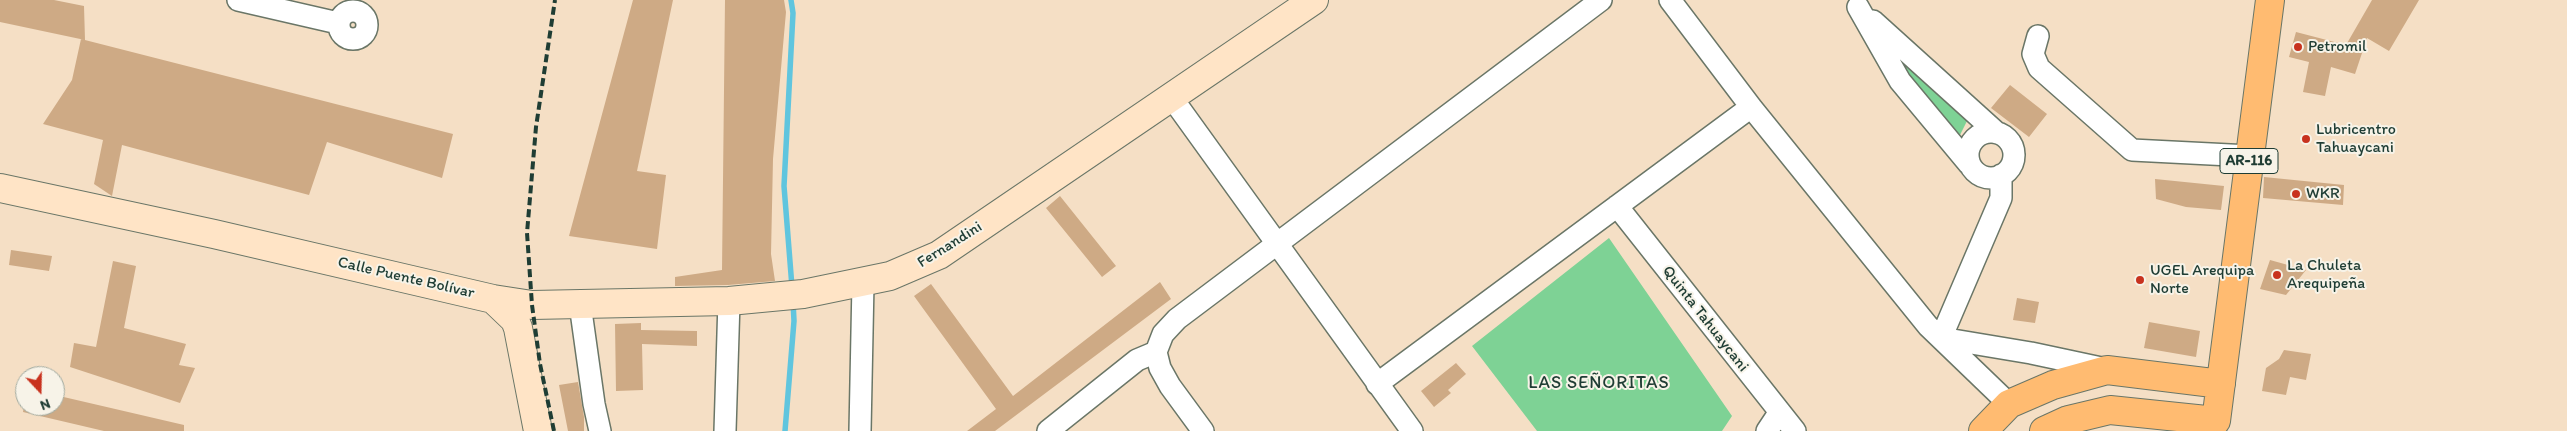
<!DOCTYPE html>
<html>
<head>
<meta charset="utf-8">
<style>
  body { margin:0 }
  #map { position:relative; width:2567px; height:431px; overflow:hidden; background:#f5dfc5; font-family:Itim,sans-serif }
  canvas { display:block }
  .north { position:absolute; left:15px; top:366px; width:50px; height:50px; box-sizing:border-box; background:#f7f3e8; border:1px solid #a1aaa0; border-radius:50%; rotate:159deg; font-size:14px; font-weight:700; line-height:20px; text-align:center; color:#1f3d34 }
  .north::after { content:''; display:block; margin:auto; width:18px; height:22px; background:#c8321e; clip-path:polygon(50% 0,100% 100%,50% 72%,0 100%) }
</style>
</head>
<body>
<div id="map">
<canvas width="2567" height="431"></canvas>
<div class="north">N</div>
</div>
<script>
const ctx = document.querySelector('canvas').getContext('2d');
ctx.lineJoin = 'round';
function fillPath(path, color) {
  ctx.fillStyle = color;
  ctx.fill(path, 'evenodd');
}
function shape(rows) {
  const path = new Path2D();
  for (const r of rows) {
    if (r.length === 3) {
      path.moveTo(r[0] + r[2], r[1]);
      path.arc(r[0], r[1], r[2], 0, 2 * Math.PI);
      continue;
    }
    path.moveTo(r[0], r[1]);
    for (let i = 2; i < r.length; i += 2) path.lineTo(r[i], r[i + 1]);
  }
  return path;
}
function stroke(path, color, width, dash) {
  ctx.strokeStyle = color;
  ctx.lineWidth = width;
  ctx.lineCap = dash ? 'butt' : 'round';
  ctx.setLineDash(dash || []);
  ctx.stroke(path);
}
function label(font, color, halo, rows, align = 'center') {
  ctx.font = font + ' Itim,sans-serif';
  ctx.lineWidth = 4;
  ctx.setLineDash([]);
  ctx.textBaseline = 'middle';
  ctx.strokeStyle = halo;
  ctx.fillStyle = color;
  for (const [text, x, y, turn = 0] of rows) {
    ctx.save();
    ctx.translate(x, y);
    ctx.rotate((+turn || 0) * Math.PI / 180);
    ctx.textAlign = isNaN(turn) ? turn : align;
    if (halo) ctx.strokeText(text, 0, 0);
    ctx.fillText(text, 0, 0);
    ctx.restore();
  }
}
fillPath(shape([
  [1893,48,1970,115,1956,143,1889,60],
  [1609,238,1732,416,1722,431,1537,431,1472,346]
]), '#7ed295');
stroke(shape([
  [791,0,793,13,784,186,792,287],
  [785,431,794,321,793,301]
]), '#60c5de', 5.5);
fillPath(shape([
  [0,0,54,0,84,6,85,40,0,22],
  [633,0,673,0,637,171,666,175,657,249,569,236],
  [725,0,784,0,786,12,773,159,771,254,775,281,728,285,675,286,675,277,722,270],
  [2372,0,2419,0,2389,51,2367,38,2355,74,2331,67,2325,96,2303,92,2309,62,2289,57,2296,32,2346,45],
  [81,39,453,134,442,178,327,142,309,195,122,145,112,196,94,184,103,140,43,124,72,80],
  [2010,85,2047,114,2029,137,1991,108],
  [2264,177,2344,185,2343,205,2263,198],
  [2155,179,2224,186,2221,210,2186,207,2156,199],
  [1060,196,1116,266,1102,277,1046,208],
  [11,250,52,256,49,271,9,265],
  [2270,260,2306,270,2286,295,2260,289],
  [113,261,136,266,124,328,186,344,179,365,195,368,180,403,70,367,74,343,96,347],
  [1160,282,1171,299,995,431,967,431,996,409,914,296,931,284,1013,396],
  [2017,298,2039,302,2035,323,2013,320],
  [2149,322,2200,331,2196,357,2144,348],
  [641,323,641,330,697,331,697,346,642,344,643,390,616,391,615,324],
  [2284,350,2311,354,2306,380,2290,377,2286,395,2262,391,2266,368,2279,359],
  [1456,363,1466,374,1448,390,1451,393,1434,407,1421,391],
  [578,382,584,417,584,431,568,431,559,385],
  [55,395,184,425,184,431,104,431,23,412,24,406,55,406]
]), '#ceaa85');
const street = shape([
  [238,0,338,23],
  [1670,0,1751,107,1928,326,2009,404],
  [1858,7,1900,81,1969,164],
  [353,25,14],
  [1873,21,1997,133],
  [2038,36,2033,54,2039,68,2132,150,2250,156],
  [1172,98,1412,431],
  [1991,155,23],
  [1617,206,1795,431],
  [580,304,594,404,600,431],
  [1941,338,2001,198,2001,175],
  [1941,338,2031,353,2106,369],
  [1377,384,1751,107],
  [725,431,729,301],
  [860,431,863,283],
  [1048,431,1137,360,1156,352],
  [1203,431,1170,386,1160,368,1156,352,1163,334,1177,319,1601,0],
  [1767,431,1779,413]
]);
const secondary = shape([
  [0,188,214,234,493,299,532,305,729,301,803,294,890,276,939,255,1314,0],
  [493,299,515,320,518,328,538,431]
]);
const primary = shape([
  [1983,431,2009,404,2053,385,2107,370,2221,384],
  [2044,431,2068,420,2110,410,2216,421,2270,0]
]);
stroke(street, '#6a7667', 24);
stroke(secondary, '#6a7667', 30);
stroke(primary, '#6a7667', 30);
stroke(street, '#fff', 21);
stroke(secondary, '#ffe4c6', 28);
stroke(primary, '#ffbb71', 28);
stroke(shape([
  [554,431,540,364,532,305,527,233,536,127,555,0]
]), '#1f3d34', 4, [8, 4]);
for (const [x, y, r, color] of [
  [2298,47,5,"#c8321e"],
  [2306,139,5,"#c8321e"],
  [2296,194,5,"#c8321e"],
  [2277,275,5,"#c8321e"],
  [2140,280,5,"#c8321e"]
]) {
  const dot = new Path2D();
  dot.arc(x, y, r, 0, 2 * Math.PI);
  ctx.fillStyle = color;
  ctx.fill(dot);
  stroke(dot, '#f7f3e8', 2);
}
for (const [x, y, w] of [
  [2249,161,58]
]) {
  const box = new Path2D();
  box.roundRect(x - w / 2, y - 12.5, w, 25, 4);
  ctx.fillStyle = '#f7f3e8';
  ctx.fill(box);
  stroke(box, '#1f3d34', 1);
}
label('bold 15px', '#1f3d34', null, [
  ["AR-116",2249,161]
]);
label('16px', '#1f3d34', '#f7f3e8', [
  ["Petromil",2308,47],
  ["Lubricentro",2316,130],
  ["Tahuaycani",2316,148],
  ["WKR",2306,194],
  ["La Chuleta",2287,266],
  ["Arequipeña",2287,284],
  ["UGEL Arequipa",2150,271],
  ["Norte",2150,289]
], 'left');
label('16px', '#1f3d34', '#f7f3e8', [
  ["Fernandini",950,245,-32],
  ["Calle Puente Bolívar",406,278,13],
  ["Quinta Tahuaycani",1705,319,52]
]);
ctx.letterSpacing = '1px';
label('18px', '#1f3d34', '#f7f3e8', [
  ["LAS SEÑORITAS",1599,383]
]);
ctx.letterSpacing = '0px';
</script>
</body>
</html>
